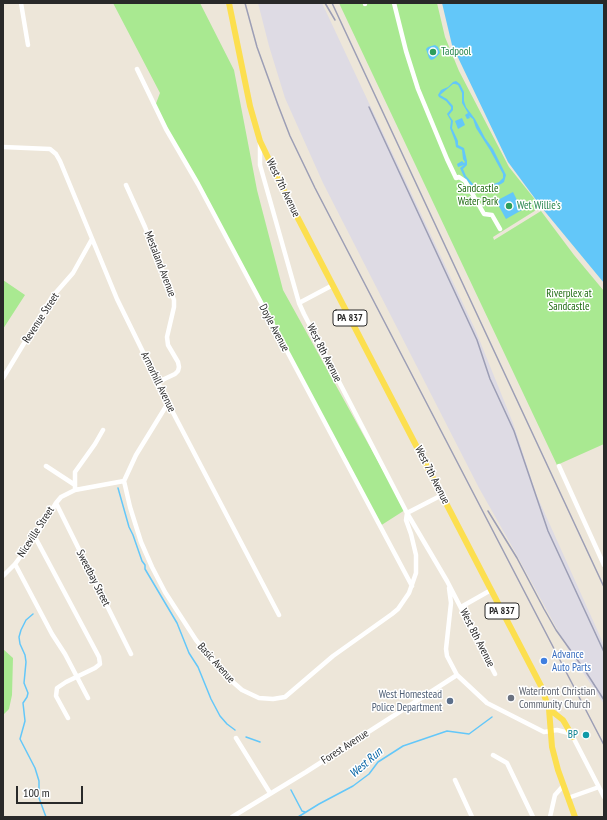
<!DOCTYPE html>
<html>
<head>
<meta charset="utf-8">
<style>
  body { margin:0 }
  #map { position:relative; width:607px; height:820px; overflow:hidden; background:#ede6d9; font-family:"PT Sans Narrow",sans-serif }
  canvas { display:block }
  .frame { position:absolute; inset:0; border:4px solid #292929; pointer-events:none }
  .scale { position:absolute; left:16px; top:786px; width:67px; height:18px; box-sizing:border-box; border:2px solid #292929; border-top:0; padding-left:5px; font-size:12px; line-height:14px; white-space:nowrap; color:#292929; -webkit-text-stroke:3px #fff; paint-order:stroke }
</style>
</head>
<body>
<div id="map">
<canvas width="607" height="820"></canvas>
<div class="frame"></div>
<div class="scale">100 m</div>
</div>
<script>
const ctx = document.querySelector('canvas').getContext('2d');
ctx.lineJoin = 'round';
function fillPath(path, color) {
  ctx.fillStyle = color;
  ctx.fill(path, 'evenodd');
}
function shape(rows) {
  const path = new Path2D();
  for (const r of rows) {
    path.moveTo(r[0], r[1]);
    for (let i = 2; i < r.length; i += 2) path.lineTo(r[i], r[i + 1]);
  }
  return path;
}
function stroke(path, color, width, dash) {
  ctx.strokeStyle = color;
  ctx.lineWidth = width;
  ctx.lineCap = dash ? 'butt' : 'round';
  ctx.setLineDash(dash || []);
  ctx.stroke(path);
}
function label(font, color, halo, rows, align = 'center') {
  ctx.font = font + ' "PT Sans Narrow",sans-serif';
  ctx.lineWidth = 3;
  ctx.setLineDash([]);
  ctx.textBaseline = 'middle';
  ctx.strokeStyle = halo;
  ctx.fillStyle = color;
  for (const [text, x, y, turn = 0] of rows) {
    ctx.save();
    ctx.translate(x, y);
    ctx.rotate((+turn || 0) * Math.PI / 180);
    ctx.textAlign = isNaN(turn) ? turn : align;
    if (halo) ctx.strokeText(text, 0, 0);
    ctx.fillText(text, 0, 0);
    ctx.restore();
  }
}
fillPath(shape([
  [258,3,322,3,475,329,513,423,537,496,604,645,604,704,570,653,514,550,479,488,323,183,285,98,269,46]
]), '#dedbe4');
fillPath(shape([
  [113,3,200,3,234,70,257,190,283,290,405,510,380,526,155,106,160,93],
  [339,3,437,3,445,37,459,71,509,167,541,207,493,237,494,240,541,211,574,255,604,291,604,444,557,465],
  [3,280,25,295,3,329],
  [3,649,13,658,12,695,9,709,3,715]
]), '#a9e991');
fillPath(shape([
  [442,3,604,3,604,283,542,208,508,162,452,45],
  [435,45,438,47,440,53,434,59,431,60,429,58,426,49,428,47],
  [456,81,460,84,464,92,464,101,466,107,475,119,485,138,493,149,506,175,504,182,501,184,479,193,473,191,470,184,464,177,460,168,464,165,458,167,457,164,462,161,464,163,465,162,463,159,462,150,456,147,455,141,450,128,451,121,447,114,451,109,451,107,446,101,439,97,438,95,441,90,448,87,453,82],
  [453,84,455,84,458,85,462,93,462,103,468,113,465,115,467,119,470,118,469,116,473,119,476,128,490,150,503,174,503,178,499,182,478,190,474,189,473,184,466,176,463,169,467,165,467,161,464,148,458,145,458,141,452,128,453,121,449,115,453,110,453,106,447,99,440,95],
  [462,118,465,125,458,129,455,121],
  [513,192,522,210,506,219,496,201]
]), '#63c7f9');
stroke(shape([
  [118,488,129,527,133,535,142,561,145,565,145,569,177,623,189,653,198,667,211,699,220,716,227,724,235,730],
  [33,614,26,620,21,630,19,637,20,644,25,655,26,662,24,683,28,693,27,697,23,703,25,721,20,739,35,768,39,781,39,798,46,817],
  [246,737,260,742],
  [291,790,302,811,305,812],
  [298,817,319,804,353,786,369,774,378,762,403,746,447,731,469,734,492,717]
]), '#63c7f9', 1.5);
stroke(shape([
  [21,3,28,45],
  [394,3,406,51,418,89,447,159,456,178,459,177,465,181,484,214,492,215,500,229],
  [365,4,365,3],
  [137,69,166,129,198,184,412,586],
  [260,142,260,165,299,303,304,314,407,513,447,581,495,674],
  [3,147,50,149,56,154,60,161,117,299,168,403,279,615],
  [126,185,145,227,174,300,174,307,167,337,168,345,178,362,179,367,178,371,175,374,158,382],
  [299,303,333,285],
  [3,378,52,297,73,273,92,239],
  [46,466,75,485],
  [559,466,604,565],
  [124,481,130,507,141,542,152,567,165,592,196,640,226,676,242,690,259,698,273,699,285,697,333,656,392,614,398,609,409,593,416,573,416,555,411,534,406,520,407,513,442,495],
  [124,481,136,455,168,403],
  [75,490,124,481],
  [56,503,131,654],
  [35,537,99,657,100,664,95,668,66,682,57,688,56,696,68,718],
  [15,564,52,634,65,654,88,698],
  [3,576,15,564,35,537,56,503,61,497,75,490,75,472,95,444,103,430],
  [449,588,451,603,446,649,447,656,457,675,487,703,544,732,557,730,569,733,573,737,604,797],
  [461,607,491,590],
  [236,738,270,793],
  [493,755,507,763,533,817],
  [455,780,472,817],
  [568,798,599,787],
  [232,817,306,772,457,675],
  [550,817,555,795,563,786]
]), '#fff', 4.5);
stroke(shape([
  [229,3,250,106,260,141,288,199,541,686,549,709,552,747,558,770,575,817],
  [549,709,563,720,573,737]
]), '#fcdf4f', 6);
stroke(shape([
  [245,3,257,47,278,105,290,136,315,188,604,745],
  [325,3,335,20],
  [332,3,604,587],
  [369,107,477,340,490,379,514,431,548,531,604,652],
  [488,511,517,558,544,609,556,630,586,672,604,700]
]), '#9c9eb5', 1.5);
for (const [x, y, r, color] of [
  [433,52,4,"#2e9e5b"],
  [509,206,4,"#2e9e5b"],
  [544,661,4,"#3f7fe0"],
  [511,698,4,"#6b7280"],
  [450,701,4,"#5c6f8a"],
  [586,735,4,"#0f9aa8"]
]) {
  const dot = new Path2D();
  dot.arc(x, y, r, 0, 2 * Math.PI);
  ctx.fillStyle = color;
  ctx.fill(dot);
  stroke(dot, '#fff', 1.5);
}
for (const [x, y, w] of [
  [350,318,34],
  [502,611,34]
]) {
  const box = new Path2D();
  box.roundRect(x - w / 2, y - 8, w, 16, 3);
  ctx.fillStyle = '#fff';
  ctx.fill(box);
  stroke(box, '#292929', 1);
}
label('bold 10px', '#292929', null, [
  ["PA 837",350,318],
  ["PA 837",502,611]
]);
label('11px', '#27864d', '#fff', [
  ["Tadpool",441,52],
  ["Wet Willie's",517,206]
], 'left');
label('11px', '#292929', '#fff', [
  ["West 7th Avenue",283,188,64],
  ["Mestaland Avenue",160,264,69],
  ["Revenue Street",41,318,-57],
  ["Doyle Avenue",274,328,62],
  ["West 8th Avenue",324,353,63],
  ["Armorhill Avenue",158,382,64],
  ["West 7th Avenue",432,475,63],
  ["Niceville Street",36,532,-57],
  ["Sweetbay Street",93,578,63],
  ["West 8th Avenue",477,638,63],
  ["Basic Avenue",216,663,48],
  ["Forest Avenue",345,747,-33]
]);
label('11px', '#206c13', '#fff', [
  ["Sandcastle",478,189],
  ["Water Park",478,202],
  ["Riverplex at",569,294],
  ["Sandcastle",569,307]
]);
label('11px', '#366cbe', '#fff', [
  ["Advance",552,655],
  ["Auto Parts",552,668]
], 'left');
label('11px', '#5b616d', '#fff', [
  ["Waterfront Christian",519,692],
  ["Community Church",519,705]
], 'left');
label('11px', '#4e5e75', '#fff', [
  ["West Homestead",442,695],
  ["Police Department",442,708]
], 'right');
label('11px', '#0d838f', '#fff', [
  ["BP",578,735]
], 'right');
label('italic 12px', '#0262a4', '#fff', [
  ["West Run",366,763,-41]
]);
</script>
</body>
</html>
